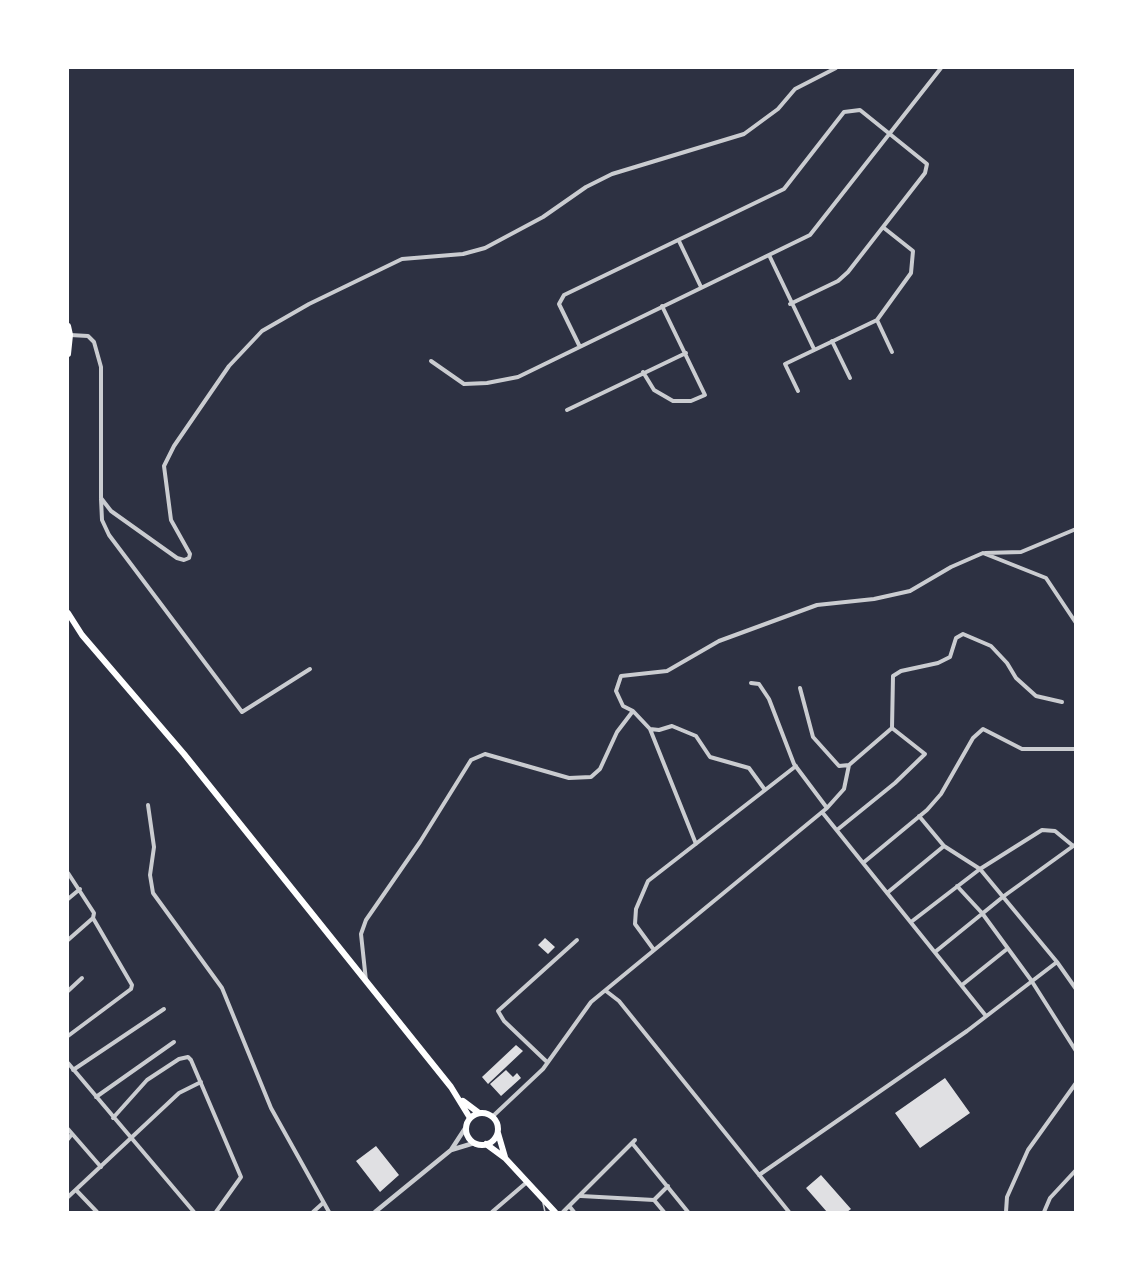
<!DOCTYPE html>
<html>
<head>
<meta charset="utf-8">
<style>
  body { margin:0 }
  #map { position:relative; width:1143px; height:1280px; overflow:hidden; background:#2d3142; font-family:"Crimson Pro",serif }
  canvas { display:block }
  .frame { position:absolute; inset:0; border:69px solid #fff; pointer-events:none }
</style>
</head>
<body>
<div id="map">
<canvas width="1143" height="1280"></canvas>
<div class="frame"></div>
</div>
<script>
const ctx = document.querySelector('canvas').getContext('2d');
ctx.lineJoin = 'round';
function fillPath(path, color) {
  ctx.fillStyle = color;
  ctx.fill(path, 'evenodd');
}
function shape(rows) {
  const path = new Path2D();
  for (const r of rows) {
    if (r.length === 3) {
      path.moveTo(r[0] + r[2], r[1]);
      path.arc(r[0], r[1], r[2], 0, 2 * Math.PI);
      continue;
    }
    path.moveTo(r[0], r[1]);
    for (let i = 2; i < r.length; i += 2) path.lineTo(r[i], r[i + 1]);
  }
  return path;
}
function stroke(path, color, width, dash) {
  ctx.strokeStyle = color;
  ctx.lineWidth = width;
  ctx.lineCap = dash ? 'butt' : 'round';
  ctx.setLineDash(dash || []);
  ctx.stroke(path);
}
fillPath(shape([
  [545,938,555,947,548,954,538,945],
  [516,1045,523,1051,488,1084,482,1077],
  [506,1070,513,1077,517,1073,521,1078,501,1096,490,1084],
  [945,1078,970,1113,920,1148,895,1113],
  [376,1146,399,1175,380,1192,356,1161],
  [821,1175,851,1209,847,1212,827,1212,806,1188]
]), '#e0e0e3');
stroke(shape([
  [543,1203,545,1212]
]), '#caccd0', 1.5);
stroke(shape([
  [679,241,701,287],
  [769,255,814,349],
  [877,320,892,352],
  [70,335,88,336,94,342,101,367,101,498,111,511,177,558,184,560,189,558,190,554,171,520,164,466,174,446,229,366,262,331,309,304,402,259,463,254,485,248,543,217,586,187,612,174,744,134,778,109,795,89,836,68],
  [832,341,850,378],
  [579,345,559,304,564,295,784,189,844,112,860,110,927,164,925,173,848,272,838,281,790,304],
  [431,361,464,384,487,383,518,377,810,235,941,68],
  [643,372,654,390,673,401,691,401,705,395,662,306],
  [798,391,785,364,877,320,911,273,913,251,884,228],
  [567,410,686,353],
  [101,499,102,520,109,535,242,712,310,669],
  [985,553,1021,552,1076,529],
  [800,688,813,737,839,766,849,765],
  [650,729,696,844],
  [765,790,749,768,710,757,696,736,672,726,659,730,650,729,633,711,623,706,616,691,621,676,667,671,719,641,817,605,874,599,910,591,951,567,983,553,1046,578,1076,623],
  [148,805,154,847,150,875,153,893,222,988,271,1108,329,1212],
  [827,808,844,789,849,765,892,728,893,676,901,671,938,663,950,657,956,638,963,634,991,646,1007,663,1016,678,1036,696,1062,702],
  [822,812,986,1016],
  [919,816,944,846,980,869,1057,962,1076,989],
  [837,830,895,783,925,754,892,728],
  [863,863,927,810,941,794,973,738,983,729,1022,749,1076,749],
  [68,873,94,913,93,918,132,985,131,989,68,1036],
  [957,886,982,913,1031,980,1076,1051],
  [887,893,944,846],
  [68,899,80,889],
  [911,922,980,869,1042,830,1055,831,1072,845],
  [68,940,93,918],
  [654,950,635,924,636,909,648,881,796,766],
  [935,952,1004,896,1076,844],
  [366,981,361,934,366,920,420,842,471,760,485,754,569,778,591,777,600,769,617,732,633,711],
  [962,985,1007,949],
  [68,991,82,978],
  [606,991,619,1001,789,1212],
  [547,1062,504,1021,498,1011,577,940],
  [68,1063,194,1212],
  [73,1070,164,1009],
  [96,1097,174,1042],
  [492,1117,543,1069,591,1002,827,808,794,764,769,699,759,684,751,683],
  [113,1118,147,1080,179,1059,188,1057,191,1060,241,1177,216,1212],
  [68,1129,101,1167],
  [68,1139,72,1134],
  [632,1143,688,1212],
  [759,1175,967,1031,1057,962],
  [76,1190,97,1212],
  [581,1196,654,1200,668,1186],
  [68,1197,179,1093,201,1082],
  [654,1200,664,1212],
  [570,1207,574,1212],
  [313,1212,323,1203],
  [492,1212,527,1182],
  [563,1212,635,1140],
  [1006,1212,1007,1197,1028,1150,1076,1083],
  [1044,1212,1050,1198,1076,1170]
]), '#caccd0', 4);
stroke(shape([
  [451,1150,474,1143],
  [375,1212,451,1150,466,1127]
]), '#caccd0', 4.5);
stroke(shape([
  [68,326,70,335,68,354],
  [68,613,82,635,184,754,451,1087,470,1118],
  [463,1101,479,1113],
  [482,1129,16],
  [498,1133,505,1157],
  [486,1144,505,1158,555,1212]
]), '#fff', 6);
</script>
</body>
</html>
